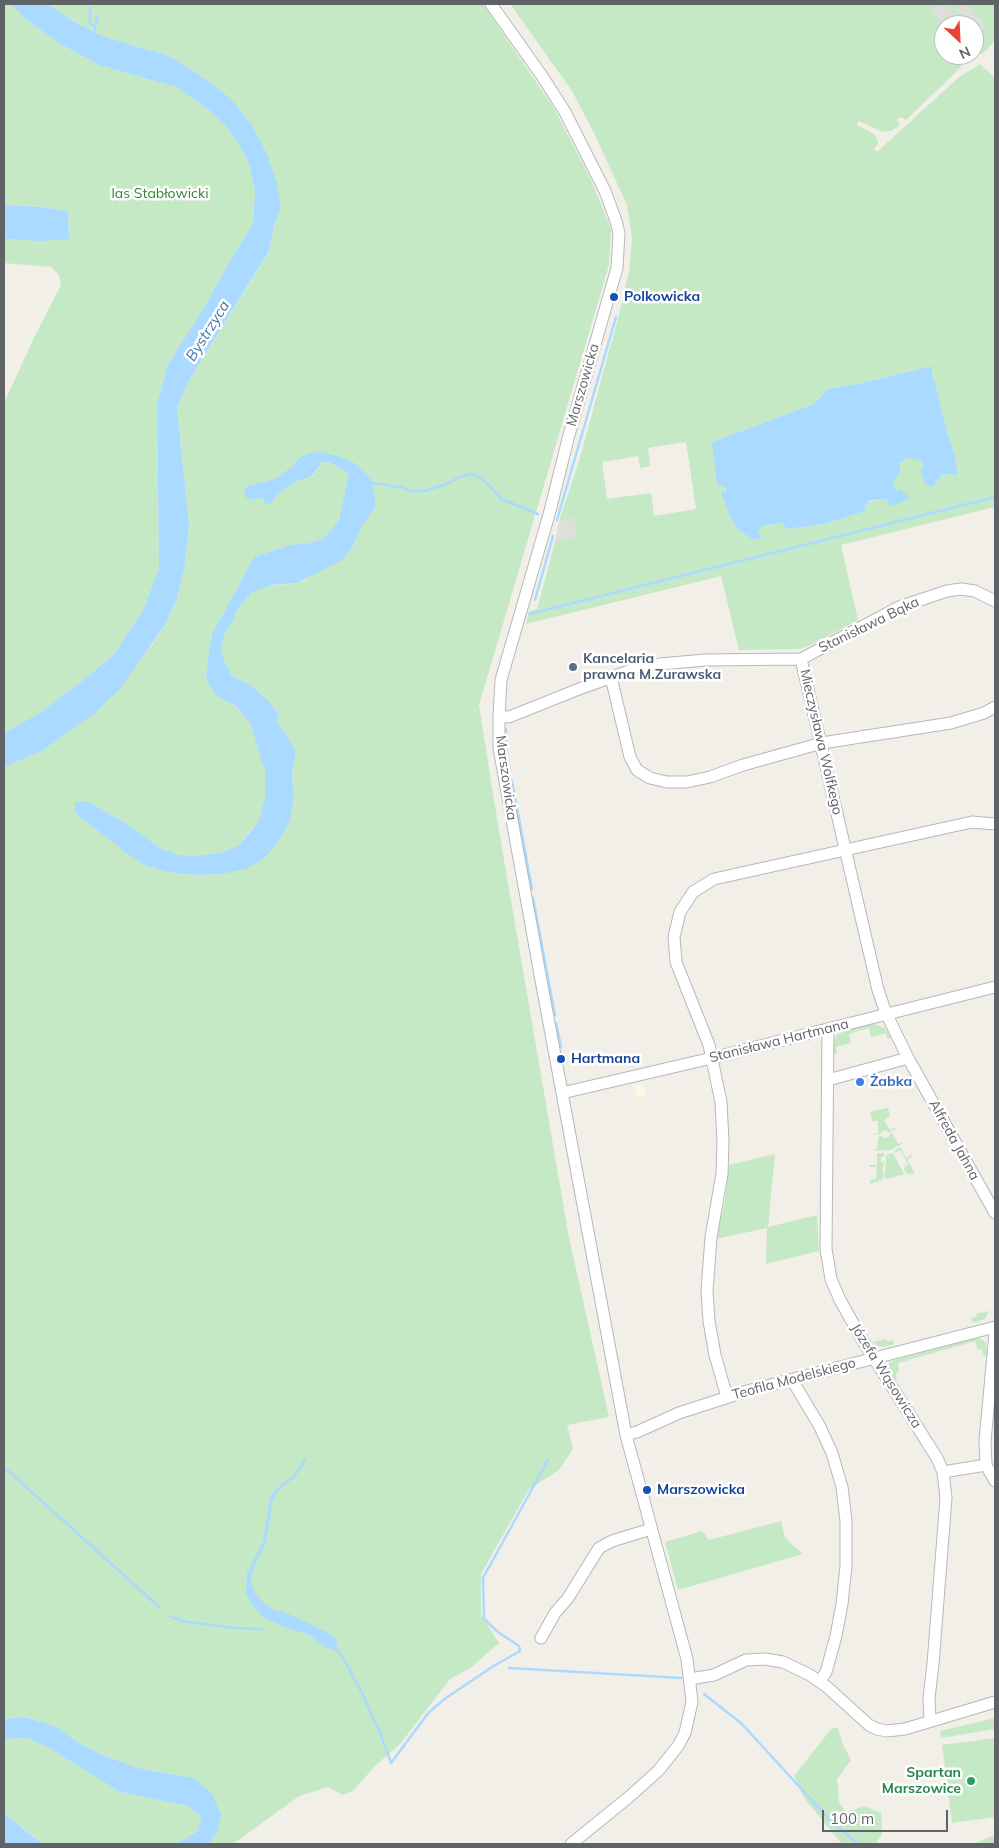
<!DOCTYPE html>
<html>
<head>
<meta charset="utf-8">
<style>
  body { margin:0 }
  #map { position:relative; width:999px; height:1848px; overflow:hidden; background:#f1efe8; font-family:Mulish,sans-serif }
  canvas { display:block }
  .frame { position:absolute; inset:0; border:5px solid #5f6368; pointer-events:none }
  .north { position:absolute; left:934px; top:15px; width:50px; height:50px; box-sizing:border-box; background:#fff; border:1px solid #bfc1c3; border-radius:50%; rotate:155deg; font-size:14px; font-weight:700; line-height:20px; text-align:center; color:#5f6368 }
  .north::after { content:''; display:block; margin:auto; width:18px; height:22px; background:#ea4335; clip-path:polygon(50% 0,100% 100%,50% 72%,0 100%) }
  .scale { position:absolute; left:822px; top:1810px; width:126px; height:22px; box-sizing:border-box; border:2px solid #5f6368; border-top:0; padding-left:6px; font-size:15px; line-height:18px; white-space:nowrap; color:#5f6368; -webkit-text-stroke:4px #fff; paint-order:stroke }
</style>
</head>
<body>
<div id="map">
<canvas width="999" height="1848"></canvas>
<div class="frame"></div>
<div class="north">N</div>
<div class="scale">100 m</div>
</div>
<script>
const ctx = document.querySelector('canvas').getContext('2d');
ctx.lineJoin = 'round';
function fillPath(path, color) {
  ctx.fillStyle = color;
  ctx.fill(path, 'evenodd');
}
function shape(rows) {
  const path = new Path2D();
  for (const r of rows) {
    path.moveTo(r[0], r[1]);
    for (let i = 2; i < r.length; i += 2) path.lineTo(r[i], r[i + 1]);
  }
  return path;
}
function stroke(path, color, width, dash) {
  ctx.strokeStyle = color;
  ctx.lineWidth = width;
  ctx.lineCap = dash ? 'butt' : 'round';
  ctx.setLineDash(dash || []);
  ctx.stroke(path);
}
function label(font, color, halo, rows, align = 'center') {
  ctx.font = font + ' Mulish,sans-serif';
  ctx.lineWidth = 5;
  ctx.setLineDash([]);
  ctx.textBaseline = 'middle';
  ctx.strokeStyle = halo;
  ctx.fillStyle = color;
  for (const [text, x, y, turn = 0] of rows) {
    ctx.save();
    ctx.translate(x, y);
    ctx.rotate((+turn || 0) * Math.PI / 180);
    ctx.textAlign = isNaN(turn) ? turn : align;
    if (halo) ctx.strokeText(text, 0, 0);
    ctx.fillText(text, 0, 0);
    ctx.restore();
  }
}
fillPath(shape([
  [643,1084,646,1096,637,1098,634,1086]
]), '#fef7e0');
fillPath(shape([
  [935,4,995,4,995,40,974,51,974,25,944,25,944,52,927,7],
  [573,518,577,536,555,542,559,521]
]), '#e0deda');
fillPath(shape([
  [4,4,10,4,28,21,60,44,99,65,176,87,209,110,226,126,239,144,249,164,255,191,253,224,232,257,202,311,168,364,157,404,159,568,144,608,115,653,87,677,41,712,4,733,4,403,34,338,61,285,59,275,51,267,4,263,4,239,23,240,69,238,68,211,42,207,4,205],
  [47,4,483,4,555,110,591,180,611,229,609,265,479,705,497,819,569,1238,609,1417,567,1425,573,1449,559,1470,529,1489,481,1574,481,1615,499,1643,469,1669,450,1679,401,1743,374,1767,354,1790,343,1795,328,1787,299,1796,233,1844,208,1844,217,1833,194,1778,138,1768,105,1756,79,1743,55,1726,24,1717,4,1719,4,767,40,752,138,663,155,641,165,625,177,599,185,564,189,524,177,408,188,382,269,252,274,226,281,206,230,98,206,79,169,56,105,37,79,24,50,7],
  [298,459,356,464,372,480,376,506,359,532,352,548,303,581,297,583,262,587,252,592,237,608,233,621,225,632,221,651,226,665,232,676,251,685,268,700,279,713,278,724,286,734,296,751,292,775,294,798,290,821,277,844,223,874,194,875,168,872,125,852,76,813,87,802,130,826,160,848,179,855,195,856,219,853,238,846,259,820,265,797,265,771,260,754,250,723,236,706,215,695,206,679,208,658,212,634,254,557,290,545,309,543,322,539,333,528,339,519,349,474,329,462,322,462,313,476,293,483,278,494,274,500,264,497,250,485,264,482,276,478,294,465],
  [510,4,959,4,954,13,947,8,945,4,931,9,933,14,940,20,944,26,944,55,955,55,958,58,962,56,963,59,961,67,906,120,900,117,897,120,900,125,891,131,883,132,858,121,857,125,874,134,877,138,878,144,874,149,877,152,958,78,980,64,995,78,995,507,841,545,858,620,811,645,799,649,739,650,721,576,526,624,529,611,537,609,555,542,577,536,573,518,559,521,579,461,620,311,629,272,632,238,627,205,593,131,572,91],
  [932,366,932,374,935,382,946,429,955,456,958,475,942,474,933,487,920,468,924,467,922,460,909,458,899,463,901,470,893,482,896,491,887,500,881,499,869,502,864,508,866,511,825,524,787,529,782,523,762,526,758,531,762,539,739,530,731,519,722,494,726,487,724,486,712,442,814,404,827,389,861,383],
  [686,442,696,509,654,516,651,493,607,499,602,462,638,456,640,468,650,466,648,448],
  [961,4,995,4,995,40,986,51,970,59,967,55,974,55,974,40,975,47,977,47,976,38,981,34,984,29,984,23,981,19,975,16,975,11],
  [956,11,967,17,963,25,949,25,944,17,946,15,952,18],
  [874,1024,885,1028,891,1038,888,1039,886,1033,871,1037,869,1028,859,1031,858,1027],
  [857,1027,858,1031,849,1034,851,1043,836,1047,837,1053,834,1053,834,1040,838,1034],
  [888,1108,890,1116,884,1120,890,1130,897,1127,897,1128,888,1133,887,1130,881,1132,881,1134,872,1135,878,1133,878,1121,872,1121,870,1112],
  [892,1133,898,1144,905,1142,890,1150,871,1151,877,1149,878,1137,882,1136,883,1138,889,1137,889,1134],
  [900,1147,906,1158,912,1155,913,1156,907,1160,915,1173,909,1174,906,1173,904,1168,908,1164,900,1150,895,1153,894,1151],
  [877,1153,884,1153,884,1156,881,1157,881,1162,884,1162,882,1172,884,1173,883,1179,870,1184,870,1180,876,1179,877,1167,870,1167,870,1165,877,1165],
  [893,1153,904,1174,887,1179,885,1177,886,1155],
  [775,1154,768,1227,817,1215,819,1251,766,1264,767,1228,716,1239,725,1201,729,1165],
  [989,1311,985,1319,973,1323,971,1318,977,1317,976,1314],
  [976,1338,982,1339,986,1343,987,1355,984,1356,982,1349,978,1350,975,1341,898,1363,899,1371,896,1372,897,1379,895,1379,889,1370,889,1363,895,1360],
  [886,1339,887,1342,893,1340,894,1344,883,1347,876,1345,873,1342],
  [781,1521,785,1538,803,1554,678,1590,665,1542,702,1531,709,1540],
  [995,1718,995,1729,941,1738,940,1731],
  [832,1728,838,1728,843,1745,851,1760,837,1779,839,1802,846,1813,864,1806,881,1813,882,1834,875,1844,842,1844,804,1798,794,1776],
  [27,1738,49,1748,120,1792,187,1806,201,1817,198,1831,176,1844,44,1844,4,1813,4,1739],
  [995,1738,995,1817,952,1823,942,1745],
  [995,1835,995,1844,971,1844,973,1844]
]), '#c5e8c5');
fillPath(shape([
  [10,4,47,4,73,21,105,37,169,56,206,79,230,98,251,124,267,154,277,184,281,206,274,226,269,251,188,382,177,408,189,524,185,564,177,599,165,625,120,689,95,713,40,752,4,767,4,733,41,712,87,677,115,653,144,608,159,568,157,404,168,364,202,311,232,257,253,224,255,191,249,164,239,144,226,126,209,110,176,87,99,65,60,44,28,21],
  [4,205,42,207,68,211,69,239,41,241,4,239],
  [932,366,932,374,935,382,946,428,955,456,958,475,942,474,933,487,925,484,920,469,924,467,922,461,909,458,899,463,901,470,893,482,896,491,901,489,910,498,900,503,890,506,887,500,881,499,869,501,864,508,866,511,825,524,787,529,782,523,762,526,758,531,762,539,752,539,739,530,731,519,721,493,726,490,726,487,717,485,712,442,814,404,827,389,861,383],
  [318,451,341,457,356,464,372,480,376,506,359,532,352,548,342,560,297,583,272,585,252,592,237,609,233,621,225,632,221,651,226,665,232,676,251,685,268,700,279,714,278,724,286,734,296,751,292,775,294,798,290,821,277,844,263,859,248,868,223,874,194,875,168,872,145,865,125,852,75,813,75,803,87,801,130,826,160,848,179,855,195,856,219,853,238,846,251,831,259,820,265,797,265,771,250,723,236,706,215,695,206,679,208,658,212,634,254,557,290,545,309,543,322,539,333,528,339,519,349,474,329,462,322,462,312,476,293,483,278,494,271,504,265,503,263,497,254,500,245,497,244,490,250,485,264,482,276,478,294,465,298,459,305,455],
  [291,1478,289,1482,279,1490,273,1500,266,1543,254,1567,251,1578,252,1585,254,1591,262,1601,272,1609,289,1614,334,1636,337,1644,337,1650,336,1647,333,1649,326,1648,308,1634,281,1626,261,1615,253,1606,246,1593,247,1573,263,1542,270,1497,273,1492,287,1480],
  [24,1717,55,1726,79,1743,105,1756,138,1768,194,1778,213,1795,221,1816,217,1833,208,1844,176,1844,198,1831,201,1817,187,1806,120,1792,49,1748,27,1738,4,1739,4,1719],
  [4,1813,34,1837,44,1844,5,1844]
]), '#aadaff');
stroke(shape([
  [90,8,90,23,95,27],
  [94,33,97,17],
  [373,483,404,488,409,491,424,491,444,485,460,477,470,474,477,476,488,484,501,499,538,514],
  [557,520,616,317],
  [535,600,553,536],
  [530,614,995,497],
  [506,729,506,746,510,772],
  [512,781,532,889],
  [533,898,555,1015],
  [556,1023,561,1047],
  [4,1467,159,1607],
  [289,1480,294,1476,305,1460],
  [170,1616,181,1621,232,1628,262,1629],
  [333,1647,341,1654,363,1695,381,1735,391,1763,429,1712,446,1698,492,1667,520,1651,519,1646,498,1632,484,1619,483,1578,548,1460],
  [509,1668,681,1678],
  [704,1694,742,1724,828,1818,858,1844]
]), '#aadaff', 2.5);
const minor = shape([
  [491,4,542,76,565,112,605,191,616,221,619,233,617,268,569,435,550,511,501,680,499,716,499,748,543,991,626,1435,687,1659,692,1702,685,1733,678,1746,658,1771,629,1797,571,1844],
  [801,659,878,990,886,1013,908,1058,995,1213],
  [611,677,630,757,637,770,650,778,667,782,687,782,710,777,743,765,822,743,951,723,984,713,995,707],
  [499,716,509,717,584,687,635,669,660,664,705,660,801,659,899,607,947,591,961,589,975,591,995,601],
  [828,1029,826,1249,831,1279,840,1300,863,1341,937,1458,943,1472,946,1498,933,1664,929,1698,930,1720],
  [828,1080,908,1058],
  [562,1093,712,1058,995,987],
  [995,1333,985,1441,986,1465,995,1481],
  [792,1380,819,1425,832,1453,842,1487,846,1521,846,1566,842,1604,836,1636,826,1672,820,1681],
  [727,1397,715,1355,709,1321,707,1291,711,1237,722,1174,723,1142,721,1102,709,1045,676,962,674,937,680,912,693,892,714,879,972,822,995,824],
  [626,1435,637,1432,679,1413,747,1391,995,1327],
  [943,1472,986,1465],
  [541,1638,555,1613,568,1598,599,1548,612,1541,651,1529],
  [690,1679,714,1675,746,1660,765,1659,783,1662,810,1675,827,1687,869,1725,877,1729,887,1731,905,1729,995,1702]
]);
stroke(minor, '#b5b8bc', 13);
stroke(minor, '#fff', 11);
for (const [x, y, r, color] of [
  [614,297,5,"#1a4fb4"],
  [573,667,5,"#5c6f8a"],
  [561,1059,5,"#1a4fb4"],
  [860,1082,5,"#3f7fe0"],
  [647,1490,5,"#1a4fb4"],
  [971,1781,5,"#2e9e5b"]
]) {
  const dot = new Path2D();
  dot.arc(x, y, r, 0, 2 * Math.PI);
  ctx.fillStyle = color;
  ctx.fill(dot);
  stroke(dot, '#fff', 2);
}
label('14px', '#348238', '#fff', [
  ["las Stabłowicki",160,194]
]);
label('bold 14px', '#164399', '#fff', [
  ["Polkowicka",624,297],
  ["Hartmana",571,1059],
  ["Marszowicka",657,1490]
], 'left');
label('14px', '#5f6368', '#fff', [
  ["Marszowicka",583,385,-74],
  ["Stanisława Bąka",869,625,-26],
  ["Mieczysława Wolfkego",821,742,77],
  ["Marszowicka",506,778,82],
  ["Stanisława Hartmana",779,1041,-14],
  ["Alfreda Jahna",954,1140,61],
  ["Józefa Wąsowicza",886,1376,58],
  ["Teofila Modelskiego",794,1379,-15]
]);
label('bold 14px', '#4e5e75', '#fff', [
  ["Kancelaria",583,659],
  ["prawna M.Zurawska",583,675]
], 'left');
label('bold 14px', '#366cbe', '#fff', [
  ["Żabka",870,1082]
], 'left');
label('bold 14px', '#27864d', '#fff', [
  ["Spartan",961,1773],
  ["Marszowice",961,1789]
], 'right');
label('italic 15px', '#4174aa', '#fff', [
  ["Bystrzyca",208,331,-58]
]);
</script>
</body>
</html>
